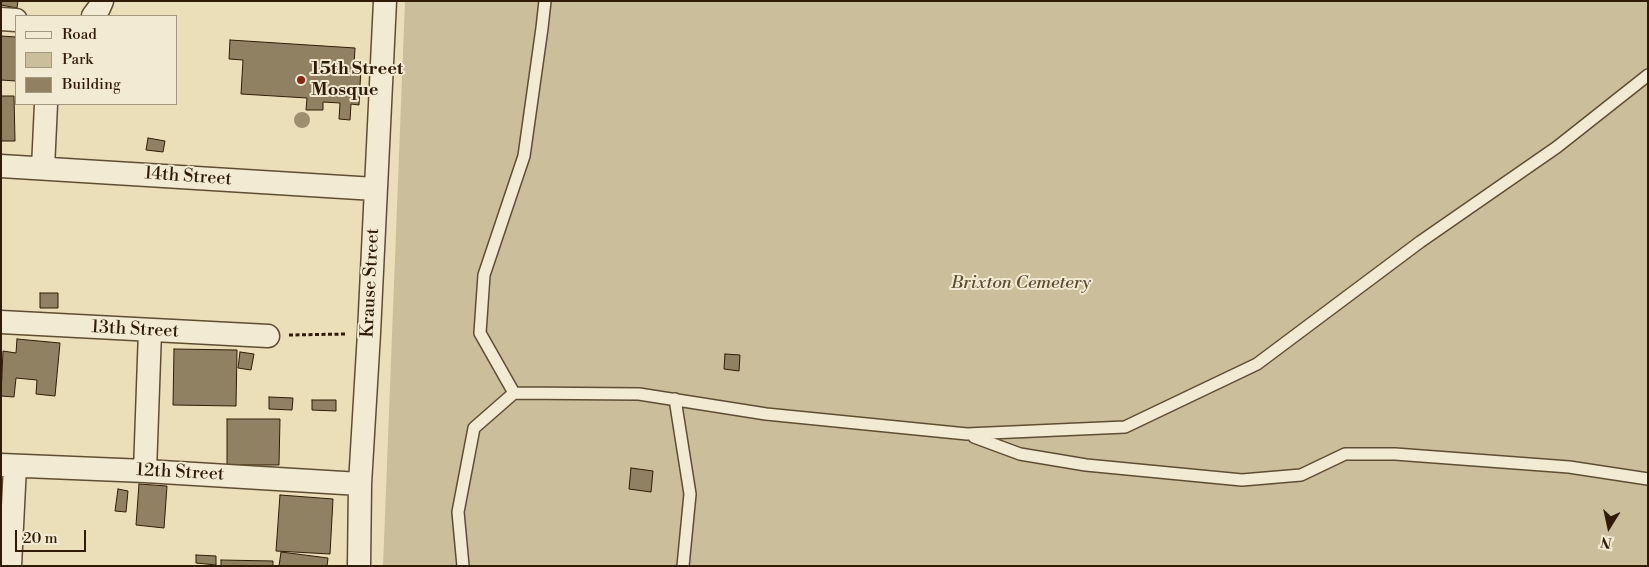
<!DOCTYPE html>
<html>
<head>
<meta charset="utf-8">
<style>
  body { margin:0 }
  #map { position:relative; width:1649px; height:567px; overflow:hidden; background:#ebdfb9; font-family:"Libre Bodoni",serif }
  canvas { display:block }
  .frame { position:absolute; inset:0; border:2px solid #301c06; pointer-events:none }
  .legend { position:absolute; left:15px; top:15px; width:162px; height:90px; box-sizing:border-box; background:#f2ead2; border:1px solid #a49880; margin:0; padding:6px 9px; list-style:none; font-size:15px; color:#301c06 }
  .legend li { display:flex; align-items:center; gap:10px; height:25px }
  .legend b { width:25px; border:1px solid #a49880 }
  .north { position:absolute; left:1584px; top:502px; width:50px; height:50px; -webkit-text-stroke:4px #f2ead2; paint-order:stroke; rotate:190deg; font-size:14px; font-weight:700; line-height:20px; text-align:center; color:#301c06 }
  .north::after { content:''; display:block; margin:auto; width:18px; height:22px; background:#301c06; clip-path:polygon(50% 0,100% 100%,50% 72%,0 100%) }
  .scale { position:absolute; left:15px; top:530px; width:71px; height:22px; box-sizing:border-box; border:2px solid #301c06; border-top:0; padding-left:6px; font-size:15px; line-height:18px; white-space:nowrap; color:#301c06; -webkit-text-stroke:4px #f2ead2; paint-order:stroke }
</style>
</head>
<body>
<div id="map">
<canvas width="1649" height="567"></canvas>
<div class="frame"></div>
<ul class="legend">
<li><b style="height:6px;background:#f2ead2"></b>Road</li>
<li><b style="height:14px;background:#cbbe9b"></b>Park</li>
<li><b style="height:14px;background:#918163"></b>Building</li>
</ul>
<div class="north">N</div>
<div class="scale">20 m</div>
</div>
<script>
const ctx = document.querySelector('canvas').getContext('2d');
ctx.lineJoin = 'round';
function fillPath(path, color) {
  ctx.fillStyle = color;
  ctx.fill(path, 'evenodd');
}
function shape(rows) {
  const path = new Path2D();
  for (const r of rows) {
    path.moveTo(r[0], r[1]);
    for (let i = 2; i < r.length; i += 2) path.lineTo(r[i], r[i + 1]);
  }
  return path;
}
function stroke(path, color, width, dash) {
  ctx.strokeStyle = color;
  ctx.lineWidth = width;
  ctx.lineCap = dash ? 'butt' : 'round';
  ctx.setLineDash(dash || []);
  ctx.stroke(path);
}
function label(font, color, halo, rows, align = 'center') {
  ctx.font = font + ' "Libre Bodoni",serif';
  ctx.lineWidth = 4;
  ctx.setLineDash([]);
  ctx.textBaseline = 'middle';
  ctx.strokeStyle = halo;
  ctx.fillStyle = color;
  for (const [text, x, y, turn = 0] of rows) {
    ctx.save();
    ctx.translate(x, y);
    ctx.rotate((+turn || 0) * Math.PI / 180);
    ctx.textAlign = isNaN(turn) ? turn : align;
    if (halo) ctx.strokeText(text, 0, 0);
    ctx.fillText(text, 0, 0);
    ctx.restore();
  }
}
fillPath(shape([
  [405,1,1648,1,1648,566,383,566]
]), '#cbbe9b');
const building = shape([
  [1,1,18,1,17,8,1,5,1,1],
  [1,36,16,37,16,81,1,80,1,36],
  [230,40,355,48,354,66,361,67,359,105,351,104,350,120,339,119,340,103,323,102,323,110,306,110,307,98,241,94,243,60,229,59,230,40],
  [1,96,14,96,15,141,1,141,1,96],
  [148,138,165,141,163,152,146,150,148,138],
  [40,293,58,293,58,308,40,308,40,293],
  [17,339,60,343,55,396,36,394,37,380,16,378,14,397,1,396,3,351,16,353,17,339],
  [174,349,237,350,236,406,173,405,174,349],
  [240,352,254,354,251,370,238,368,240,352],
  [725,354,740,355,739,371,724,369,725,354],
  [269,397,293,398,292,410,269,409,269,397],
  [312,400,336,400,336,411,312,410,312,400],
  [227,419,280,419,279,465,227,465,227,419],
  [631,468,653,471,651,492,629,489,631,468],
  [139,484,167,486,164,528,136,525,139,484],
  [118,489,128,491,126,512,115,511,118,489],
  [280,495,333,499,330,554,276,551,280,495],
  [281,552,328,558,327,566,279,566,281,552],
  [196,555,216,556,216,565,196,563,196,555],
  [221,560,273,561,273,566,221,566,221,560]
]);
fillPath(building, '#918163');
stroke(building, '#301c06', 1);
const service = shape([
  [514,393,480,333,484,275,524,156,542,28,545,1],
  [675,399,690,494,683,566],
  [974,437,1020,454,1086,465,1242,480,1301,475,1345,454,1395,454,1569,467,1648,479],
  [463,566,458,512,474,428,514,393,639,394,766,414,967,434,1125,427,1257,364,1420,242,1557,147,1648,75]
]);
const minor = shape([
  [93,16,99,8,102,1],
  [1,19,16,20],
  [1,166,375,189],
  [43,168,46,104],
  [1,322,268,336],
  [1,465,145,471,360,484],
  [145,471,150,331],
  [10,566,15,466],
  [359,566,360,484,369,333,385,1]
]);
stroke(service, '#5f4d33', 14);
stroke(minor, '#5f4d33', 25);
stroke(shape([
  [289,335,346,334]
]), '#301c06', 3, [4, 2.5]);
stroke(service, '#f2ead2', 11);
stroke(minor, '#f2ead2', 22);
ctx.fillStyle = '#9d8f6f';
for (const [x, y] of [
  [302,120]
]) {
  ctx.beginPath();
  ctx.arc(x, y, 8, 0, 2 * Math.PI);
  ctx.fill();
}
for (const [x, y, r, color] of [
  [301,80,5,"#8f2418"]
]) {
  const dot = new Path2D();
  dot.arc(x, y, r, 0, 2 * Math.PI);
  ctx.fillStyle = color;
  ctx.fill(dot);
  stroke(dot, '#f2ead2', 2);
}
label('bold 18px', '#301c06', '#f2ead2', [
  ["15th Street",311,70],
  ["Mosque",311,91]
], 'left');
label('18px', '#301c06', '#f2ead2', [
  ["14th Street",188,177,4],
  ["Krause Street",371,283,-87],
  ["13th Street",135,330,3],
  ["12th Street",180,473,3]
]);
label('italic 18px', '#5e4d33', '#f2ead2', [
  ["Brixton Cemetery",1021,284]
]);
</script>
</body>
</html>
